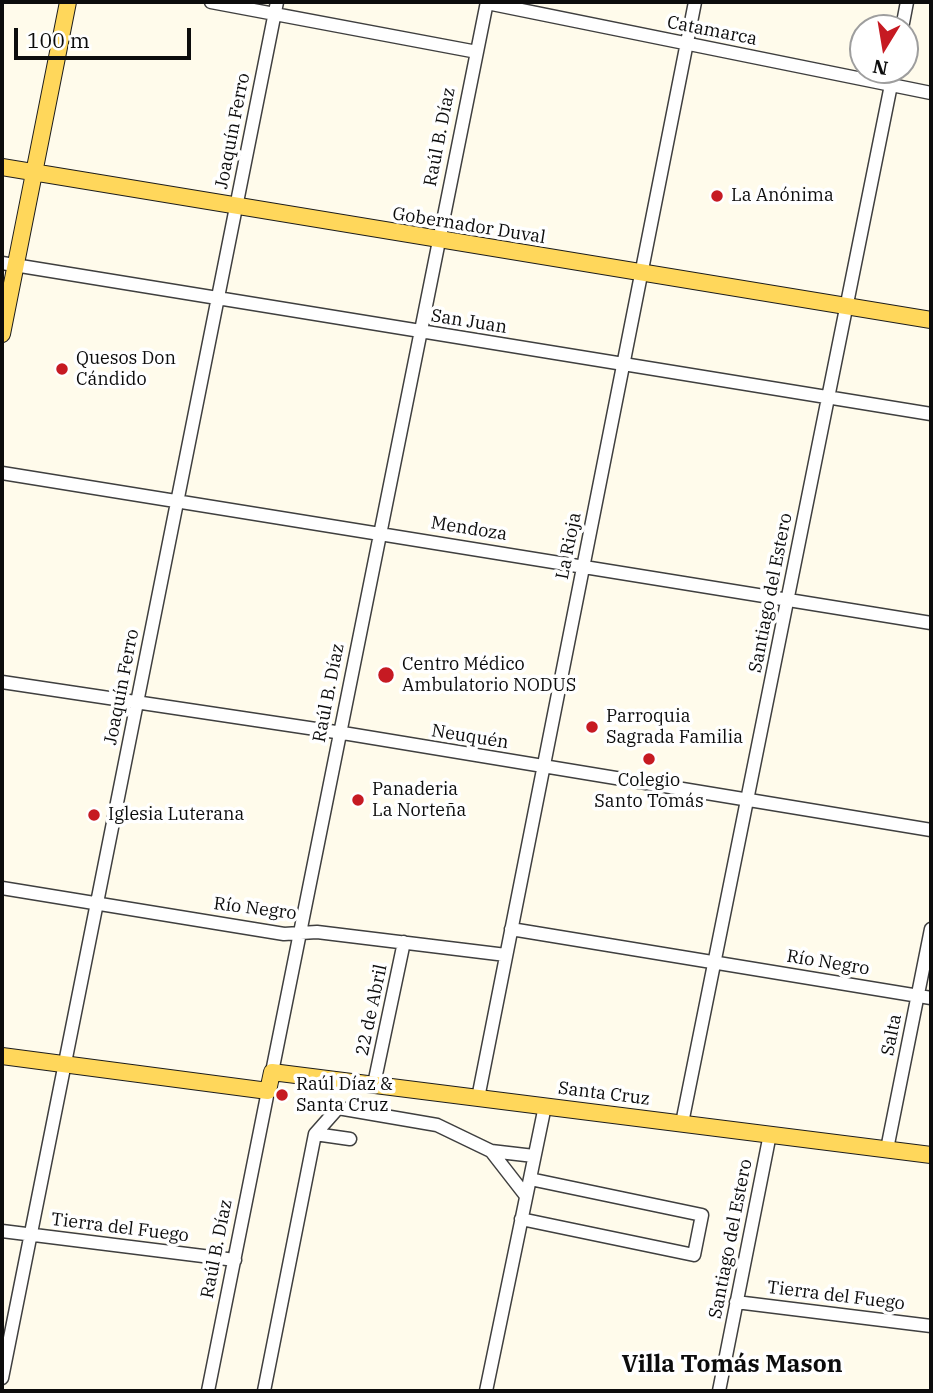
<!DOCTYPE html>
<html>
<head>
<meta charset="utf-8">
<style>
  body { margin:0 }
  #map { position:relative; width:933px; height:1393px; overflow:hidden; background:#fffbeb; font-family:"IBM Plex Serif",serif }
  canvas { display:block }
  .frame { position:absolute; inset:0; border:4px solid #0c0c0c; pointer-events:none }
  .north { position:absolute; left:849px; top:14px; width:70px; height:70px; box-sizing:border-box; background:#fff; border:2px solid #9e9e9e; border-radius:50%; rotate:191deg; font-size:19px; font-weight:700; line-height:28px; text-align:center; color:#0c0c0c }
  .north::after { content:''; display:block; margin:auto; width:24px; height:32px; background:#c61a22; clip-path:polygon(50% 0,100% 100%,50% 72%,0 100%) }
  .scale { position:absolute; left:14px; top:28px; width:177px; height:32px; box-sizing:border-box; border:4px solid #0c0c0c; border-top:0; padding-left:9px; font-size:21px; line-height:24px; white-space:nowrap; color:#0c0c0c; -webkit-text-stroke:5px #fff; paint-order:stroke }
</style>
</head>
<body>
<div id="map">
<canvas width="933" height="1393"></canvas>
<div class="frame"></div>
<div class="north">N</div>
<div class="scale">100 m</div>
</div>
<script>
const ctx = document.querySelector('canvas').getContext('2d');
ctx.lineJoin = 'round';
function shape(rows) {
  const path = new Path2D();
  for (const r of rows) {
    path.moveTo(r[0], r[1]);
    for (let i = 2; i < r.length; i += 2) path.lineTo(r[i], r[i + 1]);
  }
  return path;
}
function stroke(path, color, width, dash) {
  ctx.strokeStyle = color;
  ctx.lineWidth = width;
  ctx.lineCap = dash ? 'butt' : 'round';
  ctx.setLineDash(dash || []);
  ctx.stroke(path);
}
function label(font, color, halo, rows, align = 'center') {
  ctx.font = font + ' "IBM Plex Serif",serif';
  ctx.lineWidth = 7;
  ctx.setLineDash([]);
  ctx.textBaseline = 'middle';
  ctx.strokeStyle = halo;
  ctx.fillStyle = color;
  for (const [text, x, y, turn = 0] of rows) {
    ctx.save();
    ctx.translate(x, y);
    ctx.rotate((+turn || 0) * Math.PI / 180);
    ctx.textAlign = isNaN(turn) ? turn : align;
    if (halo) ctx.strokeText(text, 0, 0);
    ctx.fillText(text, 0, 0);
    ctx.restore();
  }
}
const minor = shape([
  [211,2,477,52],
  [487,3,931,93],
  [902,28,907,2],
  [2,263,931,414],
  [2,473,931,623],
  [2,682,349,734,931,830],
  [2,888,284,934,317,932,506,955],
  [511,929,931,998],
  [272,1072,487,2],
  [374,1084,404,942],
  [478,1098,695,2],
  [682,1123,894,70],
  [315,1134,350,1139],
  [887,1149,931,929],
  [491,1151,534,1156],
  [521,1219,694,1255,702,1215,530,1179],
  [2,1231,235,1260],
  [736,1302,931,1326],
  [2,1378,277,2],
  [208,1391,268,1091],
  [264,1391,315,1134,338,1108,437,1125,491,1151,526,1196],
  [486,1391,545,1106],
  [719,1391,770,1134]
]);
const major = shape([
  [2,167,931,320],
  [2,334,68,2],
  [2,1056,268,1091,272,1072,931,1155]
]);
stroke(minor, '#3f3f3f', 15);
stroke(major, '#1d1d1d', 18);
stroke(minor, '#fff', 12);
stroke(major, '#ffd75b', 16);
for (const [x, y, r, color] of [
  [717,196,7,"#c61a22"],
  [62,369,7,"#c61a22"],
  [386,675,9,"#c61a22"],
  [592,727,7,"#c61a22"],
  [649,759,7,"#c61a22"],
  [358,800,7,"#c61a22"],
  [94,815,7,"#c61a22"],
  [282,1095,7,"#c61a22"]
]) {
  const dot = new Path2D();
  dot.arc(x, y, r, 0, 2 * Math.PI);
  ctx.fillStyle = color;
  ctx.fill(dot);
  stroke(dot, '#fff', 2.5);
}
label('18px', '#0c0c0c', '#fff', [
  ["Catamarca",712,31,11],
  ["Joaquín Ferro",233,131,-79],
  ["Raúl B. Díaz",440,137,-79],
  ["Gobernador Duval",469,226,9],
  ["San Juan",469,322,9],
  ["Mendoza",469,529,9],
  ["La Rioja",569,546,-79],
  ["Santiago del Estero",771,593,-79],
  ["Joaquín Ferro",122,687,-79],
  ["Raúl B. Díaz",329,693,-79],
  ["Neuquén",470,737,9],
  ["Río Negro",255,909,7],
  ["Río Negro",828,963,9],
  ["22 de Abril",372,1010,-78],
  ["Salta",892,1035,-79],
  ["Santa Cruz",604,1094,7],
  ["Tierra del Fuego",120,1228,7],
  ["Santiago del Estero",731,1239,-79],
  ["Raúl B. Díaz",217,1249,-79],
  ["Tierra del Fuego",836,1296,7]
]);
label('18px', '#0c0c0c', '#fff', [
  ["La Anónima",731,196],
  ["Quesos Don",76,359],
  ["Cándido",76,380],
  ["Centro Médico",402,665],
  ["Ambulatorio NODUS",402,686],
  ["Parroquia",606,717],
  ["Sagrada Familia",606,738],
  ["Colegio",649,781,"center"],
  ["Santo Tomás",649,802,"center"],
  ["Panaderia",372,790],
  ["La Norteña",372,811],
  ["Iglesia Luterana",108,815],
  ["Raúl Díaz &",296,1085],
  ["Santa Cruz",296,1106]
], 'left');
label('bold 24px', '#0c0c0c', '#fff', [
  ["Villa Tomás Mason",732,1365]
]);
</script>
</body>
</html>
